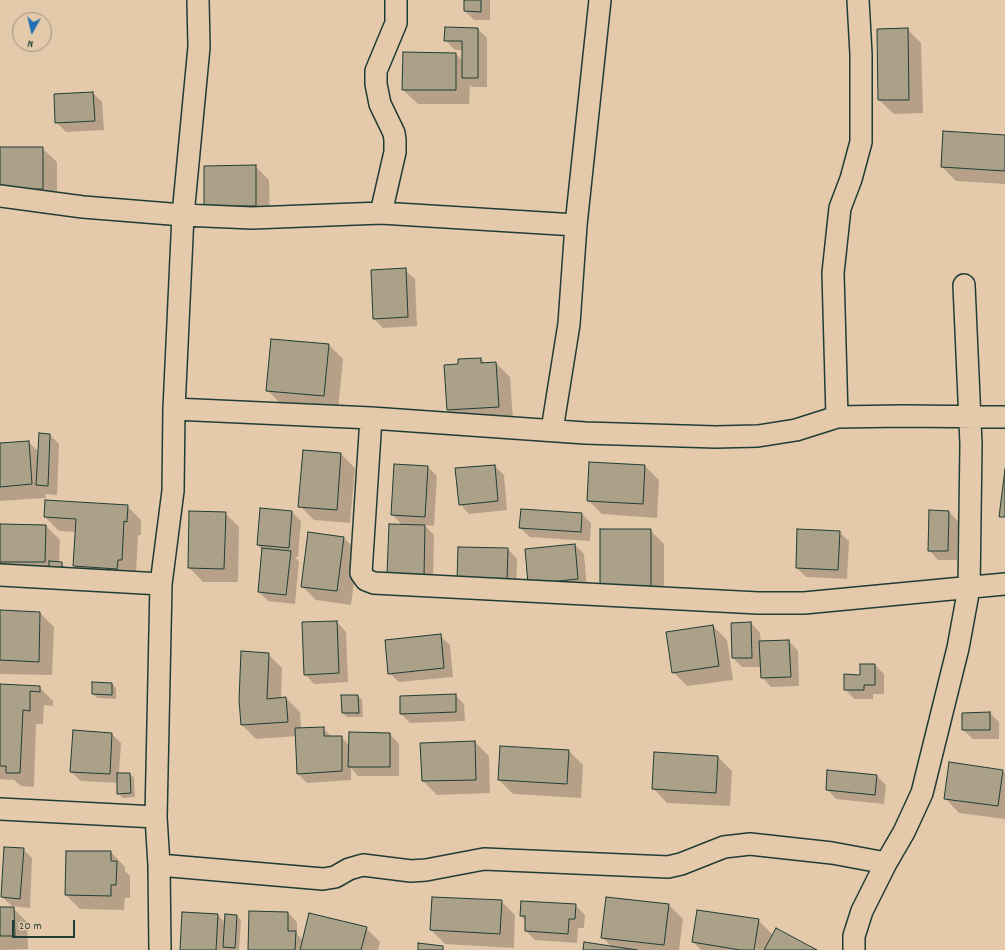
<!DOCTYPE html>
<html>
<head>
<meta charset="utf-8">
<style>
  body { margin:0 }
  #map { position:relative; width:1005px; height:950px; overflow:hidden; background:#e4caab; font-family:Dekko,sans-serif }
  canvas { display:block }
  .north { position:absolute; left:12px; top:12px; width:40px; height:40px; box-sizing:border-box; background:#e4caab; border:1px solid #95927b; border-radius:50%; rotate:188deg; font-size:11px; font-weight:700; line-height:16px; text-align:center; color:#1f3d34 }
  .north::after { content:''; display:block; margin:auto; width:14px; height:18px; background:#1f6fb2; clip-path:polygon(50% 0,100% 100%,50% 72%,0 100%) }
  .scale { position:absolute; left:12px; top:920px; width:63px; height:18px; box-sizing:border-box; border:2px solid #1f3d34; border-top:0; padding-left:5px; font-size:12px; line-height:14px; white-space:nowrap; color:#1f3d34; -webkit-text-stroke:3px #e4caab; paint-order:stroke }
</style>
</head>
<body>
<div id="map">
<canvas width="1005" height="950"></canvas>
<div class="north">N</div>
<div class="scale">20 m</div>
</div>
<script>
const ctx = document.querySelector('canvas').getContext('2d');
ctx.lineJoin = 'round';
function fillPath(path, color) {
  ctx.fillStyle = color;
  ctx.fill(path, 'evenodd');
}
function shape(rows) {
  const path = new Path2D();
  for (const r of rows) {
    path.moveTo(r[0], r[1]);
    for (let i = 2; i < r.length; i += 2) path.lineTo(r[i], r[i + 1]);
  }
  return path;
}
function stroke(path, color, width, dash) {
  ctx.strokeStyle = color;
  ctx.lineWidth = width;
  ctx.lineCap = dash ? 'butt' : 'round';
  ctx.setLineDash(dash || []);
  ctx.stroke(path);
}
fillPath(shape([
  [465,0,490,0,490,20,474,20,465,11],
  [478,29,487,38,487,87,472,87,470,85,469,104,418,104,403,90,456,54,463,61,463,50,455,50,445,40],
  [907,29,921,43,923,113,894,114,879,100],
  [93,93,102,102,104,130,66,132,56,122],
  [1005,136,1005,184,956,181,942,167],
  [0,148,42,148,57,162,57,203,4,203],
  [255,166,269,180,270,220,219,220,205,167],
  [405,270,415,279,417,326,383,328,374,319],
  [329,345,343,359,338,410,281,404,267,390],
  [481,359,486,364,496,363,510,377,513,420,462,424,448,410,460,365],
  [50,435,59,444,57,495,45,494,46,498,0,501,0,444,28,442,39,452],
  [304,451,341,454,355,468,350,523,314,520,300,506],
  [495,466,504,475,507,510,469,514,460,504],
  [645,466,659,480,657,518,602,514,588,500],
  [428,467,437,476,434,526,424,525,434,535,433,585,398,584,403,526,392,514],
  [127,506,141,520,141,535,138,535,136,574,88,580,74,566,76,532,59,531,45,517],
  [522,510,582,514,591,523,590,541,530,537,520,528],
  [292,512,301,521,298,557,295,557,299,562,295,604,268,601,259,592,263,551,258,545],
  [949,512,958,521,957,560,938,560,929,550],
  [225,513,239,527,238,582,203,582,189,567],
  [0,525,46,526,60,540,59,563,66,567,66,576,0,569],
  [650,530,664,544,664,602,615,602],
  [798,530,839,532,849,541,847,579,806,577,797,568],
  [308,533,344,538,358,552,351,605,316,600,302,586],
  [575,545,584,554,587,588,539,593],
  [508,549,517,559,516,592,467,590],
  [0,611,40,613,54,627,52,675,0,674],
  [337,622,346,632,348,682,314,684,305,674],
  [751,623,760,633,761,642,789,641,798,651,799,686,771,687,762,677,761,667,742,667,733,658],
  [713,626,727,640,733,680,687,686,673,672],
  [440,636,450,645,453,677,399,682,389,673],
  [268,654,282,668,281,699,286,698,300,712,301,728,323,728,332,737,341,737,349,745,390,734,399,744,399,776,358,776,351,768,351,780,307,783,298,774,297,736,256,739,242,725],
  [875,665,884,674,884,694,873,694,873,699,854,699,845,689],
  [112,684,116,688,116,699,97,698,93,694],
  [0,685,39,687,53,701,53,706,44,705,43,724,36,724,34,787,21,786,14,780,0,779],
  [455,695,464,704,465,721,410,723,401,714],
  [342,696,358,696,362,700,363,717,347,717,343,713],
  [990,713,999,722,999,739,973,739,963,730,963,714],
  [112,734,121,743,119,774,130,774,134,778,135,797,123,798,118,793,118,783,81,781,71,772],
  [475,742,489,756,490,793,437,795,423,781],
  [569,751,583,765,581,798,513,794,499,780],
  [655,754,718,757,732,771,730,806,667,803,653,788],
  [950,763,1003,771,1005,773,1005,819,959,813,945,798],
  [877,776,886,785,884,804,836,799,827,789],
  [23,849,32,858,30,908,12,906,2,897],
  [111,852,125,867,125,871,130,876,130,898,125,898,124,910,80,909,66,895],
  [433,898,501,901,515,915,514,948,445,944,431,930],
  [607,898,669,905,683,919,679,950,584,950,612,947,602,937],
  [575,905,585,915,584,928,578,928,577,943,535,940,526,931,526,921,521,916],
  [0,908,13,908,27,922,28,949,0,950],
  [288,913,297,922,297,934,303,941,366,928,380,942,378,950,249,950],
  [218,915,225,923,237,916,241,920,239,950,181,950],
  [758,920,773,935,815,950,701,950,693,942]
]), '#0003');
const building = shape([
  [464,0,481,0,481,12,464,11,464,0],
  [445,27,478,28,478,78,462,78,462,41,444,41,445,27],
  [908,28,909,100,878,100,877,29,908,28],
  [403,52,456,53,456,90,402,90,403,52],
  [93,92,95,121,55,123,54,94,93,92],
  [943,131,1005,135,1005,171,941,167,943,131],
  [0,147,43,147,43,189,0,190,0,147],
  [256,165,256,206,204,206,204,166,256,165],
  [406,268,408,317,373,319,371,270,406,268],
  [271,339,329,344,324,396,266,391,271,339],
  [481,358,481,363,496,362,499,407,447,410,444,365,458,364,458,359,481,358],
  [39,433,50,434,48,486,36,485,39,433],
  [29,441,32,484,0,487,0,443,29,441],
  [303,450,341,453,337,510,298,507,303,450],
  [589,462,645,465,643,504,587,501,589,462],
  [394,464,428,466,425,517,391,515,394,464],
  [495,465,498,501,459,505,455,468,495,465],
  [1005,469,1005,517,999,517,1005,469],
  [45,500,128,505,127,522,124,521,122,560,118,560,117,569,73,566,76,519,44,517,45,500],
  [260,508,292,511,289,548,257,545,260,508],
  [521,509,582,513,581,532,519,528,521,509],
  [929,510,949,511,948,551,928,551,929,510],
  [189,511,226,512,224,569,188,568,189,511],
  [0,524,46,525,45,562,0,562,0,524],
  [389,524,425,525,424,576,387,575,389,524],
  [600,529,651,529,651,589,600,588,600,529],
  [797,529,840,531,838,570,796,568,797,529],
  [308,532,344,537,337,591,301,587,308,532],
  [575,544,578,579,528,584,525,549,575,544],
  [458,547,508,548,507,583,457,581,458,547],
  [262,548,291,551,286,595,258,592,262,548],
  [49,561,62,562,62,572,49,571,49,561],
  [0,610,40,612,39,662,0,660,0,610],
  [337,621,339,673,304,675,302,622,337,621],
  [751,622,752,658,732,658,731,623,751,622],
  [713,625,719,666,672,673,666,632,713,625],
  [441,634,444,668,388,674,385,640,441,634],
  [789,640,791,677,761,678,759,641,789,640],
  [241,651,269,653,267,699,286,697,288,722,241,725,239,700,241,651],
  [860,664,875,664,875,685,864,685,864,690,844,690,844,674,860,675,860,664],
  [92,682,112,683,112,695,92,694,92,682],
  [0,684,40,686,40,692,30,691,30,711,23,710,20,773,6,773,6,766,0,766,0,684],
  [456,694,456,712,400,714,400,696,456,694],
  [341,695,358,695,359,713,342,713,341,695],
  [990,712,990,730,962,730,962,713,990,712],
  [324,727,324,736,342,736,342,771,297,774,295,728,324,727],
  [73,730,112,733,110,774,70,772,73,730],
  [349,732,390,733,390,767,348,767,349,732],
  [475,741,476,780,422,781,420,743,475,741],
  [500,746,569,750,567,784,498,780,500,746],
  [654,752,718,756,716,793,652,789,654,752],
  [949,762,1003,770,998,806,944,799,949,762],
  [827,770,877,775,875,795,826,790,827,770],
  [117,773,130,773,131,793,117,794,117,773],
  [4,847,24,848,20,899,1,897,4,847],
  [66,851,111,851,111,861,117,861,116,885,111,885,111,896,65,895,66,851],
  [432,897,502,900,500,934,430,930,432,897],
  [606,897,669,904,664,945,601,938,606,897],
  [521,901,576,904,575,919,569,919,568,934,525,931,525,916,520,916,521,901],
  [0,907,14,907,15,936,0,936,0,907],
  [697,910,759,919,754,950,740,950,692,942,697,910],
  [249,911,288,912,288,931,296,931,295,950,248,950,249,911],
  [182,912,218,914,216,950,180,950,182,912],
  [309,913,367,927,361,950,300,950,309,913],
  [225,914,237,915,235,948,223,947,225,914],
  [776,928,817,950,764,950,776,928],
  [584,942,637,950,583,950,584,942],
  [418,943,443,946,443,950,418,950,418,943]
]);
fillPath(building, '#aba188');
stroke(building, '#1f3d34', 1);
const minor = shape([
  [0,196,83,207,183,215,252,218,381,213,576,225],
  [381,213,395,152,395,140,394,133,380,104,376,84,376,71,396,23,396,0],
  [174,409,371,418,585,433,716,437,758,436,796,430,837,417,902,416,1005,417],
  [837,417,833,273,840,208,851,179,861,142,861,54,858,0],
  [371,418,361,573,366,580,374,583,758,603,804,603,1005,584],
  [552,430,569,324,576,225,600,0],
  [0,575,161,584],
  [0,809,156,817],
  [159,865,323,879,335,877,349,869,363,865,411,871,426,870,484,859,668,867,681,864,724,847,750,844,832,853,886,863,904,832,922,793,958,648,969,588,971,444,964,285],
  [160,950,159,865,156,817,161,584,173,491,174,409,183,215,199,47,198,0],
  [854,950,854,936,862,911,886,863]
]);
stroke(minor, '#1f3d34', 24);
stroke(minor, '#e4caab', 21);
</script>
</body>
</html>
